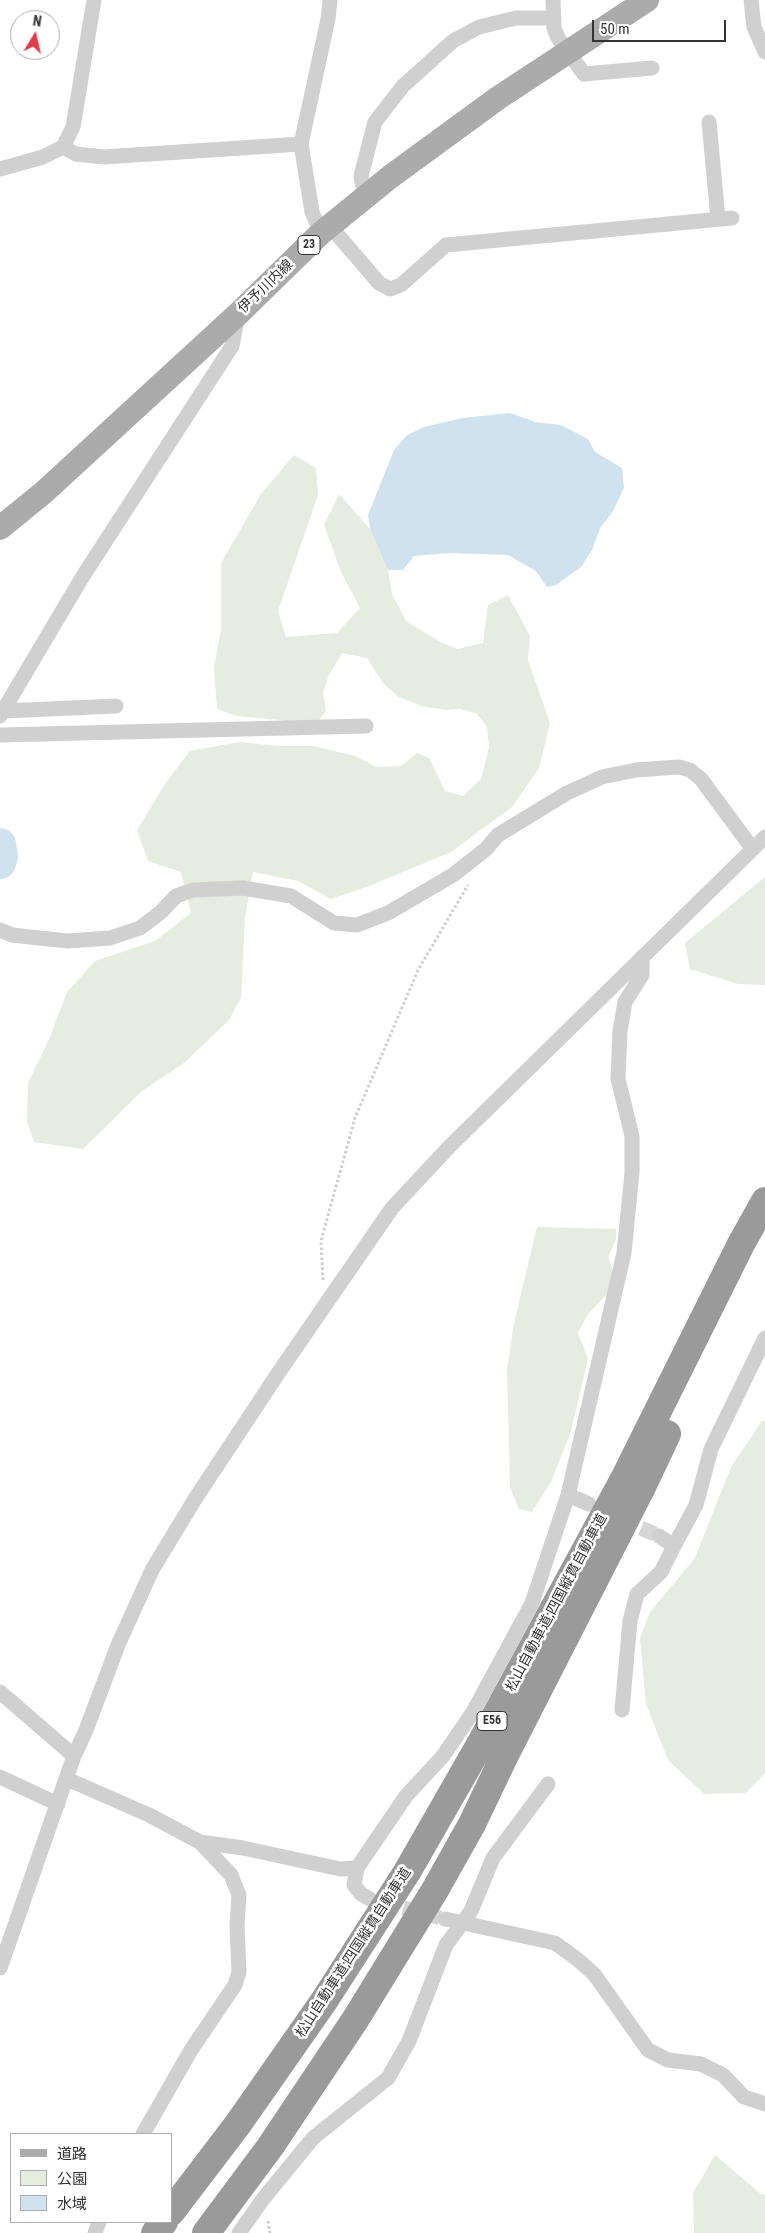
<!DOCTYPE html>
<html>
<head>
<meta charset="utf-8">
<style>
  body { margin:0 }
  #map { position:relative; width:765px; height:2233px; overflow:hidden; background:#fff; font-family:"Roboto Condensed","Noto Sans JP",sans-serif }
  canvas { display:block }
  .legend { position:absolute; left:10px; top:2133px; width:162px; height:90px; box-sizing:border-box; background:#fff; border:1px solid #adadad; margin:0; padding:6px 9px; list-style:none; font-size:15px; color:#333 }
  .legend li { display:flex; align-items:center; gap:10px; height:25px }
  .legend b { width:25px; border:1px solid #adadad }
  .north { position:absolute; left:10px; top:10px; width:50px; height:50px; box-sizing:border-box; background:#fff; border:1px solid #adadad; border-radius:50%; rotate:9deg; font-size:14px; font-weight:700; line-height:20px; text-align:center; color:#333 }
  .north::after { content:''; display:block; margin:auto; width:18px; height:22px; background:#e63946; clip-path:polygon(50% 0,100% 100%,50% 72%,0 100%) }
  .scale { position:absolute; left:592px; top:20px; width:134px; height:22px; box-sizing:border-box; border:2px solid #333; border-top:0; padding-left:6px; font-size:15px; line-height:18px; white-space:nowrap; color:#333; -webkit-text-stroke:4px #fff; paint-order:stroke }
</style>
</head>
<body>
<div id="map">
<canvas width="765" height="2233"></canvas>
<ul class="legend">
<li><b style="height:6px;background:#ababab"></b>道路</li>
<li><b style="height:14px;background:#e6ecdf"></b>公園</li>
<li><b style="height:14px;background:#cfe2ee"></b>水域</li>
</ul>
<div class="north">N</div>
<div class="scale">50 m</div>
</div>
<script>
const ctx = document.querySelector('canvas').getContext('2d');
ctx.lineJoin = 'round';
function fillPath(path, color) {
  ctx.fillStyle = color;
  ctx.fill(path, 'evenodd');
}
function shape(rows) {
  const path = new Path2D();
  for (const r of rows) {
    path.moveTo(r[0], r[1]);
    for (let i = 2; i < r.length; i += 2) path.lineTo(r[i], r[i + 1]);
  }
  return path;
}
function stroke(path, color, width, dash) {
  ctx.strokeStyle = color;
  ctx.lineWidth = width;
  ctx.lineCap = dash ? 'butt' : 'round';
  ctx.setLineDash(dash || []);
  ctx.stroke(path);
}
function label(font, color, halo, rows, align = 'center') {
  ctx.font = font + ' "Roboto Condensed","Noto Sans JP",sans-serif';
  ctx.lineWidth = 5;
  ctx.setLineDash([]);
  ctx.textBaseline = 'middle';
  ctx.strokeStyle = halo;
  ctx.fillStyle = color;
  for (const [text, x, y, turn = 0] of rows) {
    ctx.save();
    ctx.translate(x, y);
    ctx.rotate((+turn || 0) * Math.PI / 180);
    ctx.textAlign = isNaN(turn) ? turn : align;
    if (halo) ctx.strokeText(text, 0, 0);
    ctx.fillText(text, 0, 0);
    ctx.restore();
  }
}
fillPath(shape([
  [294,455,316,468,318,495,278,611,286,637,337,633,360,608,341,572,324,525,339,494,370,529,388,570,392,594,406,621,442,643,458,649,483,643,488,605,508,595,530,636,528,660,550,723,539,768,512,807,451,852,369,886,331,899,298,881,253,872,245,917,241,998,229,1020,184,1063,142,1091,83,1149,34,1142,27,1122,28,1083,50,1037,67,992,95,961,155,941,191,913,181,872,148,861,137,830,165,784,190,751,239,742,278,746,314,746,355,756,377,767,401,766,417,753,429,758,445,791,463,796,481,779,489,748,487,727,476,713,460,709,446,710,421,706,399,697,383,683,367,658,342,653,329,675,323,692,326,711,318,721,300,722,236,716,217,709,214,667,221,630,221,563,261,494],
  [765,877,765,985,738,984,690,969,685,943],
  [537,1227,616,1229,616,1240,608,1257,615,1277,609,1292,588,1314,578,1333,588,1359,571,1431,551,1482,532,1512,519,1509,510,1487,507,1369,514,1323],
  [762,1421,765,1421,765,1773,746,1793,704,1794,668,1760,646,1704,640,1638,650,1612,695,1558,731,1467],
  [715,2155,761,2194,765,2195,765,2233,694,2233,693,2193]
]), '#e6ecdf');
fillPath(shape([
  [510,413,535,422,561,425,588,439,595,452,622,468,624,488,613,511,600,528,592,550,581,567,556,585,547,587,536,571,508,555,450,553,414,556,403,570,388,570,370,529,368,515,394,450,407,435,424,427,463,418]
]), '#cfe2ee');
stroke(shape([
  [0,844,2,856,0,863]
]), '#cfe2ee', 32);
stroke(shape([
  [620,1519,659,1536],
  [381,1902,445,1919]
]), '#d6d6d6', 15, [15, 8]);
stroke(shape([
  [323,1280,321,1241,355,1118,418,970,468,885],
  [268,2221,270,2233]
]), '#cdcdcd', 3, [2.5, 2.5]);
stroke(shape([
  [553,0,554,28,558,38,584,74,652,68],
  [751,0,754,27,765,52],
  [709,122,718,219],
  [63,147,76,154,104,157,301,144],
  [0,169,43,157,63,147,73,127,94,0],
  [365,198,361,176,375,122,403,86,453,41,479,27,516,18,553,18],
  [330,226,379,283,390,289,401,285,446,245,732,218],
  [321,233,312,212,301,144,328,19,330,0],
  [3,711,116,706],
  [0,716,83,576,232,346,238,314],
  [0,735,366,726],
  [0,930,12,935,67,941,110,938,140,928,161,912,176,896,193,890,243,888,291,896,334,923,357,925,388,913,453,875,486,849,498,835,567,793,602,777,636,770,679,767,690,770,701,779,752,848],
  [568,1495,589,1504],
  [674,1546,696,1505,711,1449,765,1338],
  [0,1692,74,1756],
  [622,1710,630,1621,637,1594,661,1572,674,1546,659,1536],
  [0,1777,58,1804],
  [67,1779,149,1815,200,1842,231,1875,239,1895,237,1925,239,1972,235,1985,191,2050,143,2134],
  [200,1842,243,1848,340,1869,357,1868,406,1796,443,1756,473,1712,532,1603,568,1495,624,1253,632,1173,632,1136,618,1079,620,1031,625,1002,642,975,642,957],
  [357,1868,354,1885,361,1894,370,1899],
  [445,1919,555,1943,577,1959,594,1974,648,2050,668,2060,701,2064,723,2075,744,2097,765,2104],
  [0,1968,74,1756,86,1730,118,1645,152,1570,195,1499,279,1372,392,1208,450,1146,765,837],
  [95,2233,99,2222],
  [239,2233,263,2199,313,2138,388,2078,409,2041,446,1945,471,1911,493,1858,548,1784]
]), '#d0d0d0', 15);
stroke(shape([
  [0,528,43,493,238,314,321,233,390,177,498,98,647,0]
]), '#ababab', 24);
stroke(shape([
  [171,2212,238,2124,324,2001,407,1872,482,1741,624,1479,741,1244,765,1201],
  [155,2233,164,2222],
  [206,2233,270,2147,355,2020,435,1890,472,1824,504,1757,641,1489,667,1434]
]), '#9a9a9a', 28);
for (const [x, y, w] of [
  [309,245,22],
  [492,1721,30]
]) {
  const box = new Path2D();
  box.roundRect(x - w / 2, y - 9.5, w, 19, 4);
  ctx.fillStyle = '#fff';
  ctx.fill(box);
  stroke(box, '#333', 1);
}
label('bold 12px', '#333', null, [
  ["23",309,245],
  ["E56",492,1721]
]);
label('14px', '#333', '#fff', [
  ["伊予川内線",266,287,-44],
  ["松山自動車道;四国縦貫自動車道",557,1603,-62],
  ["松山自動車道;四国縦貫自動車道",354,1953,-57]
]);
</script>
</body>
</html>
